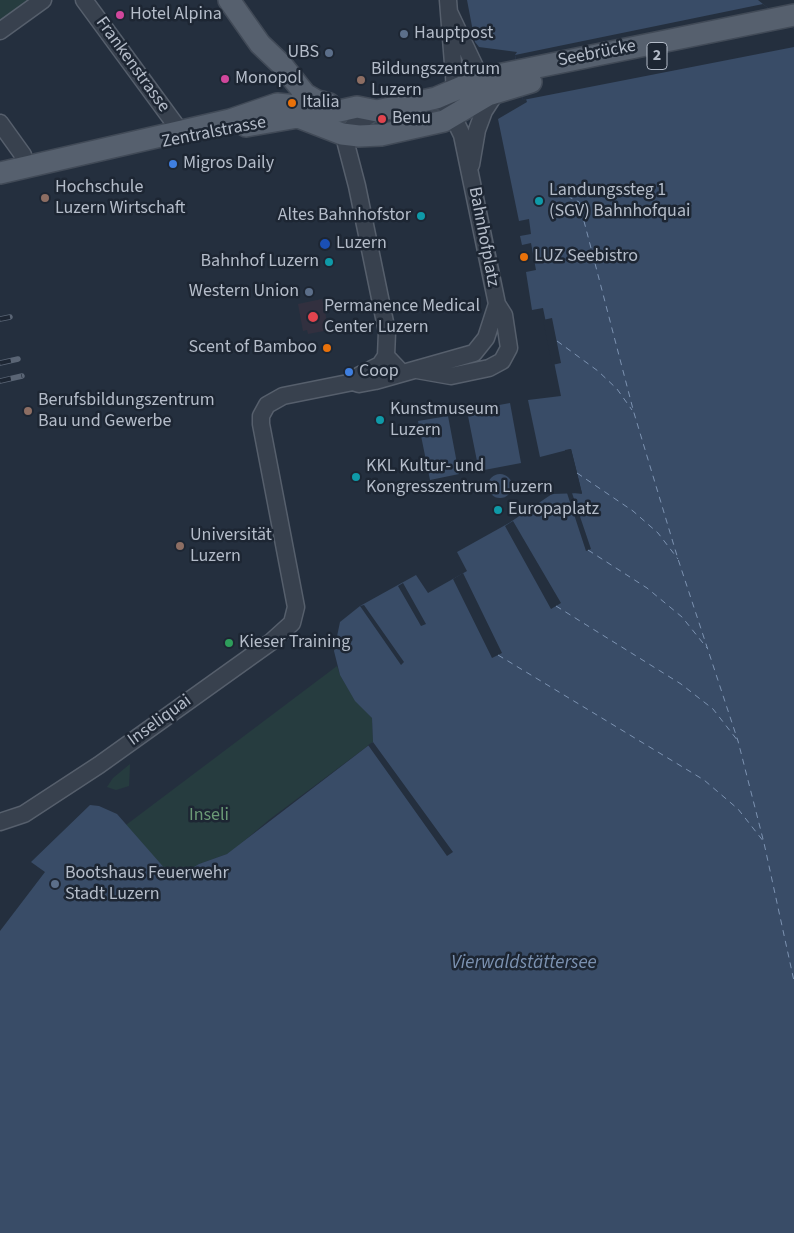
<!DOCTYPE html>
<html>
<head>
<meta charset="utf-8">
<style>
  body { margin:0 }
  canvas { display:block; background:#242f3e }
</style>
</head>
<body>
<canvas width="794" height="1233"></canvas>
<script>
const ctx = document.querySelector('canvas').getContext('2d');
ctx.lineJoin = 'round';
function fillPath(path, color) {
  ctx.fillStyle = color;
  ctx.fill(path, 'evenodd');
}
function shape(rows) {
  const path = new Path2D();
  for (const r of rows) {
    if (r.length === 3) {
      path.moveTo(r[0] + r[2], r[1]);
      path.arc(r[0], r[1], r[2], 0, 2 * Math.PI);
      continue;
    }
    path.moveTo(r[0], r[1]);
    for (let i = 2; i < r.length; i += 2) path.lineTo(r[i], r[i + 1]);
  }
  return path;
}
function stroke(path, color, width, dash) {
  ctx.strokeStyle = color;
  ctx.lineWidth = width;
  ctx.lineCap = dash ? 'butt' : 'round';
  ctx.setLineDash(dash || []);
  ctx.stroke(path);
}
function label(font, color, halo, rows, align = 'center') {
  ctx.font = font + ' "Source Sans 3",sans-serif';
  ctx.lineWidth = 5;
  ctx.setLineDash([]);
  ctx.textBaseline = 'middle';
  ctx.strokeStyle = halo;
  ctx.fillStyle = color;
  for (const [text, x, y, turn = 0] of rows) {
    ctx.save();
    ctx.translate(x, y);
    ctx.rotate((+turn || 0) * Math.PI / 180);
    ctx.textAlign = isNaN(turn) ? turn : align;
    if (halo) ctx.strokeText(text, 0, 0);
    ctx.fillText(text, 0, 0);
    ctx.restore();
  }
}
fillPath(shape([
  [322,299,329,330,308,334,307,330,303,331,298,304]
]), '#32303f');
fillPath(shape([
  [0,0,35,0,0,26],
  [337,666,340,675,355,700,372,718,373,742,270,819,237,847,227,854,199,864,174,880,126,825],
  [130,764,129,786,116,790,107,787,113,778]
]), '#263c3f');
fillPath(shape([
  [467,0,758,0,794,29,794,1233,0,1233,0,931,45,872,31,862,90,805,99,806,117,814,174,879,199,864,227,854,373,742,372,718,355,701,340,675,334,651,340,622,360,606,416,575,428,593,467,571,457,552,509,523,552,494,582,493,571,449,540,457,528,400,561,396,543,308,532,310,526,272,536,270,531,243,522,245,520,236,531,234,529,219,519,221,498,119,527,102,526,99,523,100,515,55,517,52,479,47,475,42],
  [510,403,521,463,479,471,467,411],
  [448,416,459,474,430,480,418,421],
  [500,486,12]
]), '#394c67');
fillPath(shape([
  [763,4,794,29,794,47,523,100,515,55],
  [552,318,561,363,552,365,543,320],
  [571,449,577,473,582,494,575,493,574,490,579,491,570,452,565,453,565,450],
  [567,493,572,493,591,549,586,551],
  [513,521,561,603,551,609,505,526],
  [463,573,502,653,492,658,453,579],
  [403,583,426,624,421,626,398,586],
  [364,605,404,662,401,665,360,606],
  [373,742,453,852,447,856,368,745]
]), '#242f3e');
stroke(shape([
  [567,196,579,202,634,413,678,559,738,741,764,843,794,981],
  [557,341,598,371,617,389,632,410],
  [577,473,633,511,658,533,678,559],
  [588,550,647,588,682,617,707,648],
  [556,606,681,684,713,709,738,741],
  [498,655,704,780,738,809,764,842]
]), '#7c92b1', 1, [6, 5]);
const minor = shape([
  [84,0,175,124,178,132],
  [448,0,455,89],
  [450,14,477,71,497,91,484,111,477,130,471,165],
  [0,31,43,0],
  [377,111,355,124,350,130,346,144,357,186,387,332,386,356,402,373],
  [0,123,23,155,25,168],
  [417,370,451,376,489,368,502,361,509,348,504,315,497,304,462,135,448,106,436,98],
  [353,382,360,375,380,365,386,356],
  [0,822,24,814,99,765,271,642,292,623,296,607,261,424,261,416,267,405,283,396,353,382,359,384,375,381,474,353,486,338,497,304]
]);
const major = shape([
  [229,0,260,44,282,65,305,94,317,101,329,104],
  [246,126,298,117,342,134,359,136,381,135,444,121,488,95,531,82],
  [0,173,230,120,277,104,297,106,326,114,357,107,377,111,436,98,483,78,794,15]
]);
stroke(minor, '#565f6c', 19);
stroke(major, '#414a57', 24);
stroke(minor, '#38414e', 16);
stroke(major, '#56606e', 21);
const rail = shape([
  [0,319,10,317],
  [0,363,18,359],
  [0,381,22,376]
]);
stroke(rail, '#5a6575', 5.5);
stroke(rail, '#1d2633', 4, [11]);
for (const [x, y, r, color] of [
  [120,15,5,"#d1479c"],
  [404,34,5,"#5c6f8a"],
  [329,53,5,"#5c6f8a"],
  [225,79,5,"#d1479c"],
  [361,80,5,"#8d6e63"],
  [292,103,5,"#e8710a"],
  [382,119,5,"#e0444e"],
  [173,164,5,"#3f7fe0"],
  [45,198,5,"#8d6e63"],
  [539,201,5,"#0f9aa8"],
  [421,216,5,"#0f9aa8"],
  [325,244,6,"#1a4fb4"],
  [524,257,5,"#e8710a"],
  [329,262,5,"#0f9aa8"],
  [309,292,5,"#5c6f8a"],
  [313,317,6,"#e0444e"],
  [327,348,5,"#e8710a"],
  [349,372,5,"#3f7fe0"],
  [28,411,5,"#8d6e63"],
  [380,420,5,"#0f9aa8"],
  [356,477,5,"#0f9aa8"],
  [498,510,5,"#0f9aa8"],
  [180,546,5,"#8d6e63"],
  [229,643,5,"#2e9e5b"],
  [55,884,5,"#5c6f8a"]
]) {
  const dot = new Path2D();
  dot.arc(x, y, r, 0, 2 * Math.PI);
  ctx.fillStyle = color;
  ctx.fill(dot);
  stroke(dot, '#1d2633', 2);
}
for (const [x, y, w] of [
  [657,56,20]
]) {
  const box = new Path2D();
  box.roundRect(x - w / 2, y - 13.5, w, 27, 4);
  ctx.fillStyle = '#1d2633';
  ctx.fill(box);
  stroke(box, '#b4bcc9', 1);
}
label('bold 16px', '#b4bcc9', null, [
  ["2",657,56]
]);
label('18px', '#b4bcc9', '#1d2633', [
  ["Hotel Alpina",130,15],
  ["Hauptpost",414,34],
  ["UBS",319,53,"right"],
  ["Bildungszentrum",371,70],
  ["Luzern",371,91],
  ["Monopol",235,79],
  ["Italia",302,103],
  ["Benu",392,119],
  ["Migros Daily",183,164],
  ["Hochschule",55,188],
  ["Luzern Wirtschaft",55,209],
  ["Landungssteg 1",549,191],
  ["(SGV) Bahnhofquai",549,212],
  ["Altes Bahnhofstor",411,216,"right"],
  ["Luzern",336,244],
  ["LUZ Seebistro",534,257],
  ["Bahnhof Luzern",319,262,"right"],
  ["Western Union",299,292,"right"],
  ["Permanence Medical",324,307],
  ["Center Luzern",324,328],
  ["Scent of Bamboo",317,348,"right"],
  ["Coop",359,372],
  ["Berufsbildungszentrum",38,401],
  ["Bau und Gewerbe",38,422],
  ["Kunstmuseum",390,410],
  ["Luzern",390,431],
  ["KKL Kultur- und",366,467],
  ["Kongresszentrum Luzern",366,488],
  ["Europaplatz",508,510],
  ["Universität",190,536],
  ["Luzern",190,557],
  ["Kieser Training",239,643],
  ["Bootshaus Feuerwehr",65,874],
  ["Stadt Luzern",65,895]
], 'left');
label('18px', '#b4bcc9', '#1d2633', [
  ["Seebrücke",597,54,-11],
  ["Frankenstrasse",132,65,54],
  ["Zentralstrasse",214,133,-11],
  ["Bahnhofplatz",483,237,79],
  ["Inseliquai",160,721,-36]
]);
label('18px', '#6b9a76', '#1d2633', [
  ["Inseli",209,816]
]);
label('italic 19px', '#7c92b1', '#1d2633', [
  ["Vierwaldstättersee",524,964]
]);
</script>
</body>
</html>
